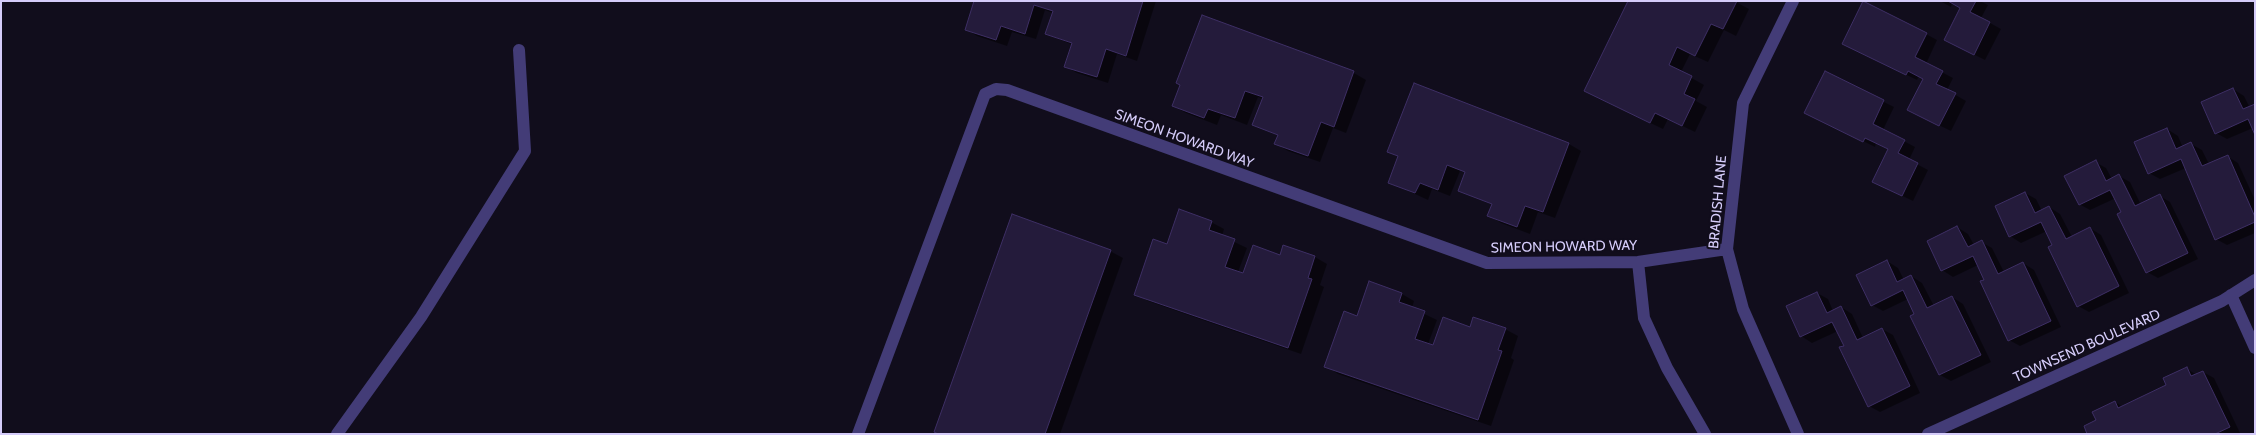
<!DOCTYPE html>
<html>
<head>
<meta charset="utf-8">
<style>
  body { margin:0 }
  #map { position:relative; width:2256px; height:435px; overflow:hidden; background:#110d1c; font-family:Cabin,sans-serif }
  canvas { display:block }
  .frame { position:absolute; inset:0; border:2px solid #d5ccfa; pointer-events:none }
</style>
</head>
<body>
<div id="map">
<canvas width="2256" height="435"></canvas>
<div class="frame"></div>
</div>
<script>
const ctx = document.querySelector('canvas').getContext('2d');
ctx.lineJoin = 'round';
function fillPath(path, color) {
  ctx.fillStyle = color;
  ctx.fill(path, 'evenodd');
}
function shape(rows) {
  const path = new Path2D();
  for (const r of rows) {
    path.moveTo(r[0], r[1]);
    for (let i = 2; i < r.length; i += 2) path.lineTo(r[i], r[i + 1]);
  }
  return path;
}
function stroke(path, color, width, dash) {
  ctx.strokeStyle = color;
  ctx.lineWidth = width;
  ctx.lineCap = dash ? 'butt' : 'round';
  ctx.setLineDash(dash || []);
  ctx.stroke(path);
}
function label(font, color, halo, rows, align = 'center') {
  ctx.font = font + ' Cabin,sans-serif';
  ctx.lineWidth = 4;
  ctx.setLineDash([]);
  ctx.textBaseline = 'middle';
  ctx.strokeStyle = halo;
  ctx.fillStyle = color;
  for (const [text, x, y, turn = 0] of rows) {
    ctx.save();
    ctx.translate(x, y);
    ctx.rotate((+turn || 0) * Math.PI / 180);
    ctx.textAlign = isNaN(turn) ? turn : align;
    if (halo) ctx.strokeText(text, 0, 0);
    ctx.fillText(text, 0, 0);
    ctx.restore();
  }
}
fillPath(shape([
  [975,1,1156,1,1137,61,1117,54,1108,83,1077,73,1066,67,1073,45,1047,34,1053,13,1045,10,1036,39,1012,32,1007,46,977,36,966,29],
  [1734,1,1749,9,1736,36,1724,30,1708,62,1690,54,1681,72,1704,85,1696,101,1707,107,1695,132,1668,119,1663,129,1598,98],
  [1940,1,1980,1,1988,5,1981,18,2001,29,1985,60,1957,46,1961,8,1952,3,1951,7],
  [1202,16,1354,73,1366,80,1346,133,1333,128,1320,162,1288,151,1276,144,1279,136,1254,124,1263,99,1258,97,1247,125,1221,115,1217,125,1186,113,1173,106],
  [1926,34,1937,40,1926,64,1953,78,1947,90,1966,101,1951,131,1920,116,1924,79,1919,76,1917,80,1854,49],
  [1826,73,1894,107,1883,130,1915,147,1909,160,1928,170,1913,201,1884,187,1889,149,1876,143,1875,147,1817,118],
  [1414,85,1569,144,1581,151,1555,218,1538,212,1530,234,1501,223,1489,215,1493,205,1460,190,1466,173,1460,171,1450,196,1432,189,1428,200,1389,182,1399,157,1389,151],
  [2233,89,2244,96,2250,108,2253,128,2227,139,2216,133],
  [2167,129,2178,136,2183,148,2191,144,2202,150,2209,164,2227,156,2238,163,2255,200,2255,233,2227,245,2216,239,2186,168,2160,179,2149,173],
  [2095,162,2106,168,2112,179,2119,176,2130,182,2141,205,2160,196,2170,202,2198,259,2158,278,2147,272,2116,198,2090,210,2079,204],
  [2025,193,2036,199,2042,211,2049,207,2060,214,2072,237,2090,228,2101,235,2129,293,2089,312,2078,306,2047,231,2021,243,2010,236],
  [1211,222,1224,229,1222,236,1247,248,1238,272,1244,274,1280,256,1284,246,1315,257,1327,264,1320,285,1324,287,1301,354,1148,301,1136,294,1168,245],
  [1957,227,1968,234,1974,245,1981,242,1992,248,2004,272,2023,263,2034,270,2061,327,2020,346,2009,340,1978,265,1953,277,1942,270],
  [1110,251,1123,258,1060,434,939,434],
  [1887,261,1898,268,1904,280,1911,276,1922,283,1934,306,1952,297,1963,304,1991,362,1951,381,1940,375,1908,299,1883,311,1872,305],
  [1817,293,1828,299,1833,311,1841,307,1852,314,1863,338,1882,329,1893,335,1920,393,1880,412,1869,406,1838,331,1812,343,1801,336],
  [1402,294,1414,301,1412,308,1437,320,1428,344,1434,346,1470,328,1505,329,1518,336,1511,358,1514,360,1491,426,1338,374,1326,366,1358,317],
  [2187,369,2197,375,2203,372,2214,378,2240,433,2088,434,2115,402,2123,407,2168,385]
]), '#0007');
const building = shape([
  [974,1,1143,1,1126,56,1106,49,1097,77,1064,67,1072,43,1045,34,1053,11,1034,5,1025,34,1001,26,996,40,965,30,974,1],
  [1628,1,1737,1,1723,29,1711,24,1695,56,1677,47,1669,65,1692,76,1684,94,1695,99,1682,126,1655,113,1650,123,1584,91,1628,1],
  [1863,1,1927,33,1915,57,1943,71,1936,84,1956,93,1939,126,1907,110,1923,79,1908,71,1906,75,1842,44,1863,1],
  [1948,1,1976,1,1970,12,1990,22,1974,55,1944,40,1960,8,1948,1],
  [1202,15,1354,71,1334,127,1321,122,1308,156,1274,144,1278,135,1252,125,1263,97,1245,91,1235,118,1208,109,1204,118,1172,106,1180,85,1176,83,1202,15],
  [1825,71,1884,100,1873,124,1905,140,1898,153,1918,163,1902,196,1872,182,1888,149,1865,138,1863,142,1804,113,1825,71],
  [1414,83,1569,143,1543,212,1525,206,1517,227,1487,216,1492,204,1458,191,1465,172,1447,165,1438,190,1420,183,1415,193,1388,183,1398,156,1387,152,1414,83],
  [2233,88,2243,109,2255,104,2255,135,2248,119,2215,134,2201,102,2233,88],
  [2167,128,2176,149,2191,142,2202,166,2228,155,2255,217,2255,222,2215,240,2181,159,2148,174,2134,142,2167,128],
  [2096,160,2106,181,2119,174,2135,206,2160,194,2188,253,2146,273,2117,214,2121,212,2110,190,2079,205,2064,176,2096,160],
  [2025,192,2035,213,2049,206,2066,239,2090,227,2119,286,2077,307,2048,247,2052,245,2041,222,2009,237,1995,206,2025,192],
  [1179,209,1212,221,1209,230,1235,239,1225,267,1243,273,1253,245,1280,255,1283,245,1315,256,1308,278,1312,279,1288,348,1134,295,1153,239,1167,244,1179,209],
  [1012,214,1111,250,1045,434,938,434,934,432,1012,214],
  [1957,226,1968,247,1982,240,1998,274,2023,262,2051,321,2008,341,1980,281,1984,280,1973,256,1941,271,1927,241,1957,226],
  [1887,260,1897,282,1911,275,1927,308,1952,296,1981,355,1939,375,1910,316,1914,314,1903,290,1871,306,1856,275,1887,260],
  [1369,281,1402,293,1399,302,1425,311,1415,339,1433,345,1443,317,1470,327,1473,317,1506,328,1498,350,1502,351,1478,420,1324,367,1344,311,1357,316,1369,281],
  [1817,292,1827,313,1841,306,1857,340,1882,328,1910,386,1868,407,1839,347,1844,346,1832,322,1800,337,1786,306,1817,292],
  [2187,367,2191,376,2203,371,2230,427,2215,434,2087,434,2084,426,2096,420,2092,412,2115,401,2118,408,2166,385,2163,378,2187,367]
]);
fillPath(building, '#241b3b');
stroke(building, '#3e2f65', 1);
stroke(shape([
  [1793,1,1743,103,1727,249,1743,309,1798,434],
  [1638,262,1644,318,1667,368,1705,434],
  [2231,295,2255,348],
  [337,434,421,317,525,151,519,50],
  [858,434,985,94,996,89,1007,90,1487,263,1638,262,1727,249],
  [1928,434,2222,301,2255,280]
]), '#433c77', 12);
label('14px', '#d5ccfa', '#110d1c', [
  ["SIMEON HOWARD WAY",1184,139,20],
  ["BRADISH LANE",1718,202,-85],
  ["SIMEON HOWARD WAY",1564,247,-1],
  ["TOWNSEND BOULEVARD",2087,346,-24]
]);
</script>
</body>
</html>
